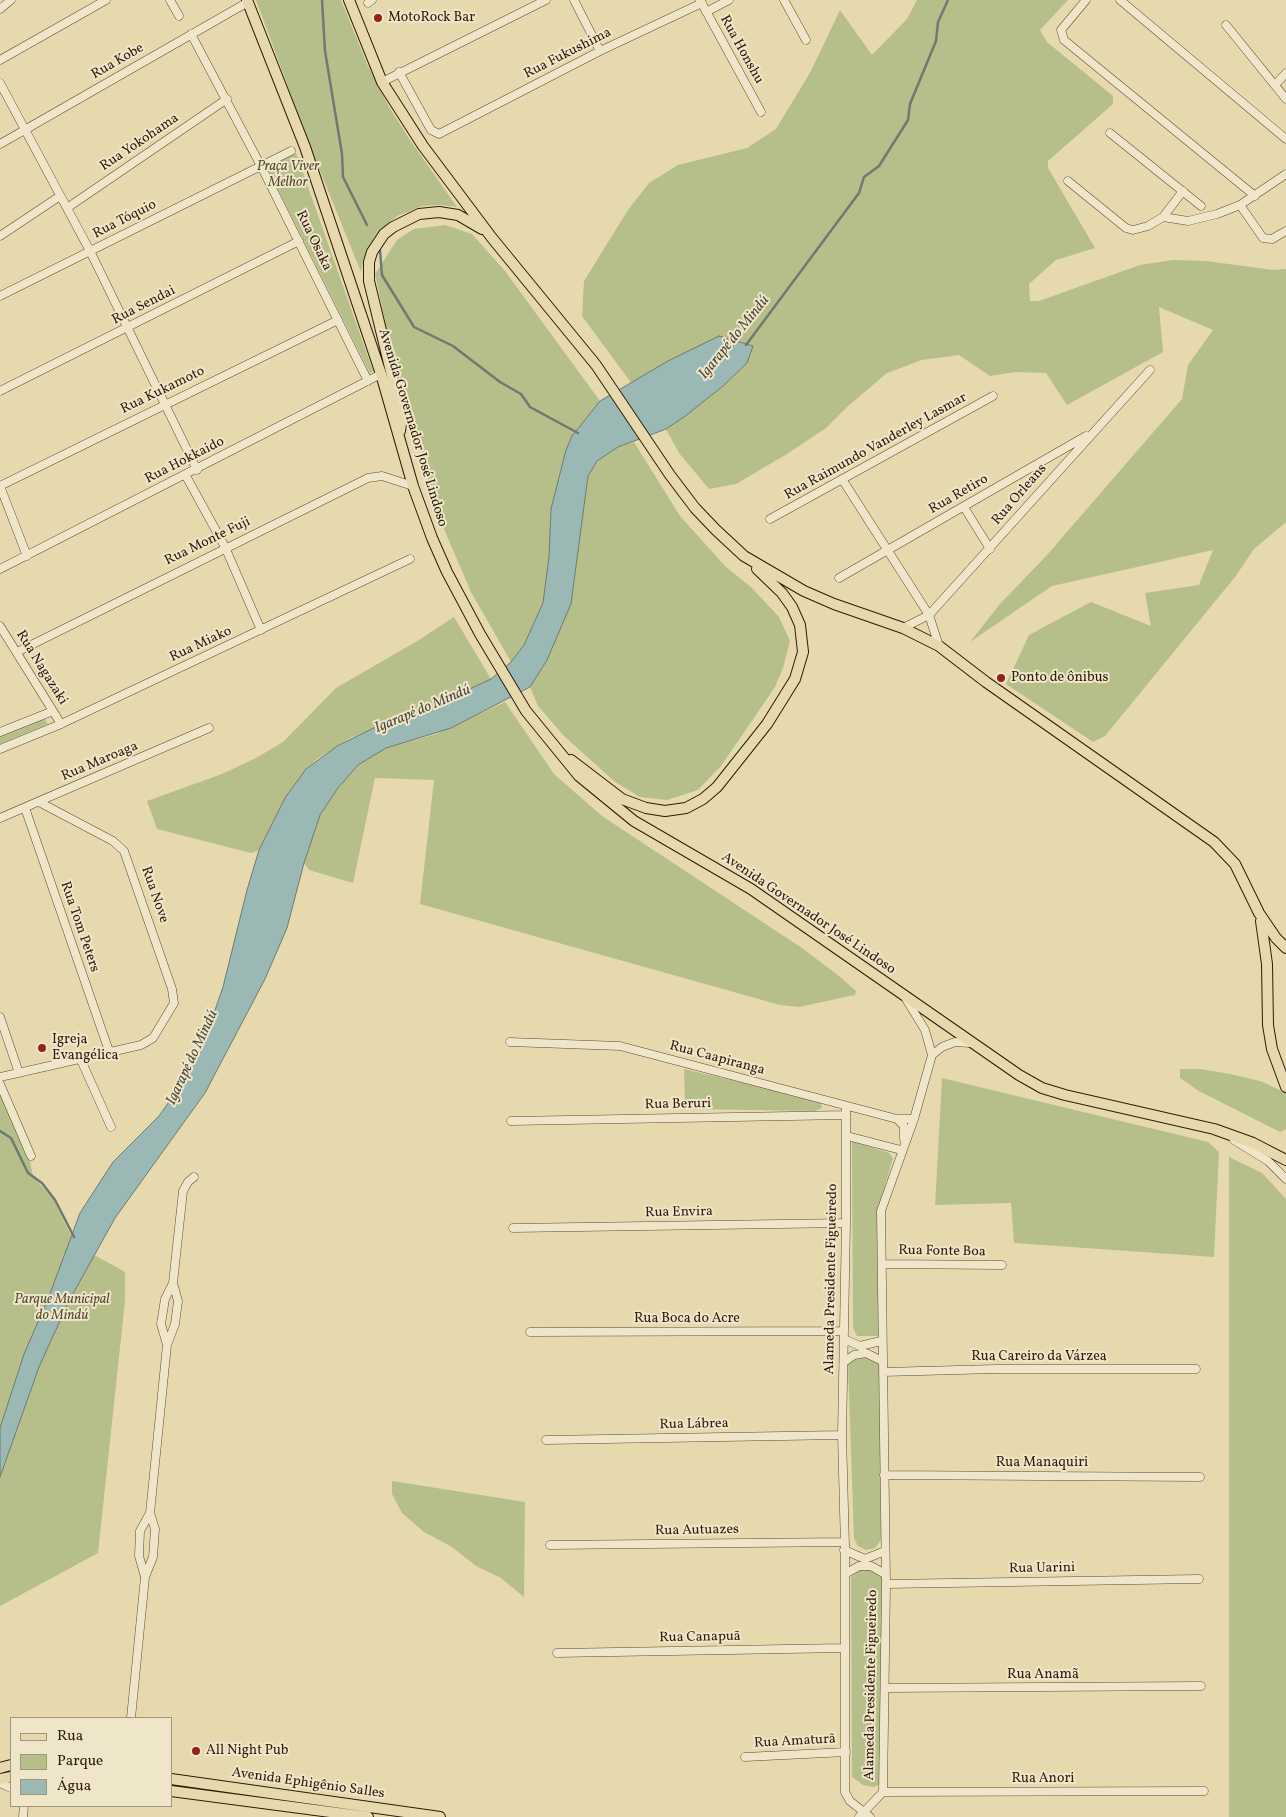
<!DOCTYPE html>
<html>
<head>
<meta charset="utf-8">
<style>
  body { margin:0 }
  #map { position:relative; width:1286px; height:1817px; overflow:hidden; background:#e6d9ad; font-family:Vollkorn,serif }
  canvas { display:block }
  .legend { position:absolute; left:10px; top:1717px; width:162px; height:90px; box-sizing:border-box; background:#efe6ca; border:1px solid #a2957d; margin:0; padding:6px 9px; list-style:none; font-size:15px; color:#2f1c0a }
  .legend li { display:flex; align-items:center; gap:10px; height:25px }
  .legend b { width:25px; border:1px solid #a2957d }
</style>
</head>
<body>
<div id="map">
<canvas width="1286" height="1817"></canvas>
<ul class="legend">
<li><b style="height:6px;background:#e6d9ad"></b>Rua</li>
<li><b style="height:14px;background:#b6bf89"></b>Parque</li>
<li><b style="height:14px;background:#9ab8b4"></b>Água</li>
</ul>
</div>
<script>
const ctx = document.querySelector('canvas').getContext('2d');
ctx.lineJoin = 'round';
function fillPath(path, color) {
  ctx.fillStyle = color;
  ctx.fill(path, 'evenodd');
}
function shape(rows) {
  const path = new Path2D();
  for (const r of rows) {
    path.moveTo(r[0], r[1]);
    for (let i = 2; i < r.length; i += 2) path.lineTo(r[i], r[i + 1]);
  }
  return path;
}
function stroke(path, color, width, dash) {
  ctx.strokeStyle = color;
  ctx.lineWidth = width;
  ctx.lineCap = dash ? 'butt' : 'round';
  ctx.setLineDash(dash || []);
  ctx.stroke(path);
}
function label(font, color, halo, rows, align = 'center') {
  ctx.font = font + ' Vollkorn,serif';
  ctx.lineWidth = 4;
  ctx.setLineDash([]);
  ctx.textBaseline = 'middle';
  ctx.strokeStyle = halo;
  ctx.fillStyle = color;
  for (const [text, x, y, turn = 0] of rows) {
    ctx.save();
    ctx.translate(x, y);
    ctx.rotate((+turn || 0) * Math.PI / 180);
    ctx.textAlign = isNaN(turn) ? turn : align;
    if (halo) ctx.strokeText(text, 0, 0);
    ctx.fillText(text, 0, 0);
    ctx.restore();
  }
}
fillPath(shape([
  [256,0,341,0,367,64,388,105,408,137,457,207,440,205,422,206,397,216,384,227,373,240,365,255,361,272,310,146],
  [917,0,1068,0,1040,30,1047,42,1113,96,1113,104,1048,161,1048,168,1095,248,1056,260,1029,284,1030,301,1039,301,1140,265,1173,260,1206,261,1273,270,1286,269,1286,522,1254,549,1235,577,1105,736,1093,742,1006,684,1029,635,1091,602,1151,626,1145,593,1199,585,1213,550,1052,586,970,642,1000,604,1047,555,1182,399,1188,365,1213,330,1159,307,1163,352,1067,405,1046,373,1015,372,990,376,959,355,922,360,887,373,848,406,826,428,787,454,736,484,709,489,679,453,666,429,723,386,747,363,668,361,632,384,582,316,584,281,628,210,649,183,678,165,747,148,776,129,811,71,840,10,872,55,907,19],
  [296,153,373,371,370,373,267,167],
  [445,225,472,234,505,271,600,401,572,436,566,450,551,509,549,557,543,603,524,645,511,662,471,592,432,501,416,426,391,350,375,274,397,240,414,229],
  [634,442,680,516,726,567,751,587,779,617,790,641,783,668,775,687,721,766,698,790,667,800,640,797,615,782,564,736,538,706,530,687,547,660,571,604,588,476,597,461,618,447],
  [454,617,491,679,424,710,350,738,318,758,306,769,285,798,259,850,251,853,157,829,147,801,222,774,256,758,283,742,336,688,419,640],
  [505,702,554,774,602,816,802,948,839,976,856,991,855,995,799,1007,780,1005,420,904,434,780,375,778,353,883,309,870,304,863,320,815,338,788,358,765,386,748,436,734],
  [43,717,48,724,0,744,0,736],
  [684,1069,821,1101,822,1108,815,1111,685,1109],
  [1180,1069,1200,1069,1230,1074,1260,1081,1286,1093,1286,1129,1280,1132,1199,1091,1180,1078],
  [942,1078,1208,1142,1219,1152,1214,1257,1014,1243,1011,1203,935,1205],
  [0,1091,30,1161,33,1176,53,1199,73,1240,96,1256,125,1272,125,1301,98,1553,0,1606],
  [852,1141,889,1153,893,1158,880,1203,879,1336,857,1336,853,1328],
  [1229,1157,1262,1173,1286,1199,1286,1817,1229,1817],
  [857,1355,874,1358,880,1366,881,1540,875,1548,866,1550,858,1546,854,1538,848,1365],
  [392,1481,525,1502,524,1597,501,1578,476,1566,452,1547,424,1532,402,1513,392,1494],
  [872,1568,879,1572,882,1577,881,1783,874,1787,863,1785,852,1777,851,1577,861,1569]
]), '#b6bf89');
const water = shape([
  [719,336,753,346,747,363,723,386,684,417,666,429,618,447,597,461,588,476,571,604,547,660,530,687,451,728,386,748,358,765,338,788,320,815,304,863,287,928,265,979,205,1093,115,1218,69,1301,39,1367,0,1477,0,1428,24,1354,48,1299,80,1213,113,1162,159,1116,185,1079,206,1036,223,987,247,890,259,850,285,798,306,769,337,746,380,725,424,710,491,679,511,662,524,645,543,603,549,557,551,509,566,450,572,436,600,401,668,361,719,336]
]);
fillPath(water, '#9ab8b4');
stroke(water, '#6f7a70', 1);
stroke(shape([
  [322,0,325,51,342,154,343,177,367,225],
  [380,250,382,275,414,327,453,346,500,382,521,394,530,407,578,433],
  [746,345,859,193,864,177,879,166,908,120,910,104,936,41,938,22,948,0],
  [0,1131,11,1138,28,1173,42,1183,55,1200,74,1237]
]), '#6f7a70', 2.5);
const minor = shape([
  [170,0,179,16],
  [574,0,600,51],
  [700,0,761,112],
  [784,0,806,40],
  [1086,0,1061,30,1064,40,1255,196],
  [1120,0,1286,139],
  [368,3,372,0],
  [0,9,11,0],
  [706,12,729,0],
  [1226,25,1286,99],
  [191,34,261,166,368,381],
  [0,60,106,0],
  [399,72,431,130,439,134,600,51,702,3],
  [382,82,546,0],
  [0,83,90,251,197,470],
  [1275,85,1286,73],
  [1110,133,1201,206],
  [0,144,248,2],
  [1068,181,1126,228,1133,230,1148,226,1163,217,1183,191],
  [1240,205,1263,238,1272,239,1286,231],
  [67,208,227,99],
  [1163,217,1188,221,1217,214,1240,205,1286,174],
  [0,236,60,196],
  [0,296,291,151],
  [0,391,299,241],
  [186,476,225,547,261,630],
  [842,479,929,615,939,646],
  [964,507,990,549],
  [770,519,993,396],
  [27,556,0,486,338,320],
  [0,569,381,374],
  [839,578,1086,436],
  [0,626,61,724],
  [903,628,929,615,1150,370],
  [17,652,368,478,382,476,413,486],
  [0,732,53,711],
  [0,749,61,724,410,559],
  [25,808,110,1054],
  [0,818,209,728],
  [0,1017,19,1073],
  [510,1042,620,1046,897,1119,914,1119],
  [932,1055,942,1047,955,1042,970,1043],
  [81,1060,111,1127],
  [0,1077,141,1045,153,1038,174,1003,172,989,124,851,113,841,39,802],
  [0,1084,31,1156],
  [846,1106,846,1223,842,1435,845,1547,845,1792,850,1801,870,1817],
  [897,1119,904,1126,904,1139],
  [511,1121,846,1115],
  [847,1136,901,1150],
  [1234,1140,1268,1161,1286,1179],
  [513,1228,846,1223],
  [882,1264,1002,1265],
  [530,1332,843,1331],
  [844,1339,860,1346,881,1341],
  [167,1345,161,1324,165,1299,173,1283],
  [844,1362,854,1355,866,1353,882,1361],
  [883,1372,996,1369,1196,1369],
  [546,1440,842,1435],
  [884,1475,1200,1477],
  [550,1545,845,1542],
  [844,1550,865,1559,885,1551],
  [845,1574,859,1566,871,1566,885,1574],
  [145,1577,139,1556,140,1531,150,1513,167,1345,175,1324,178,1301,173,1283,183,1191,188,1182,194,1177],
  [886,1584,1199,1579],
  [557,1653,844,1648],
  [885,1688,1201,1686],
  [131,1718,145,1577,153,1557,155,1529,150,1513],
  [745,1757,846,1752],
  [0,1783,11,1788],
  [883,1792,1204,1791],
  [23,1817,24,1806],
  [859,1817,883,1792,886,1584,881,1211,914,1119,932,1055,925,1030,906,999]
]);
const major = shape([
  [247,0,305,147,381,374,413,486,432,538,447,572,480,634,526,711,579,776,634,821,751,889,1019,1075,1042,1088,1065,1095,1214,1129,1253,1143,1286,1160],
  [349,0,382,82,423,146,492,238,596,365,670,475,695,508,716,530,744,556,804,591,834,604,903,628,939,646,986,682,1214,842,1235,864,1259,913,1276,938,1286,948],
  [400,431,402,417,369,281,369,262,372,252,384,234,393,227,419,214,439,212,458,215,482,229],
  [571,760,622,799,646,808,665,811,686,808,703,799,717,787,767,724,795,679,803,652,800,625,792,607,782,593,757,569],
  [1261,921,1267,964,1268,1025,1272,1049,1286,1087],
  [0,1768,11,1765],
  [0,1779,11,1777],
  [171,1779,440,1817],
  [171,1791,368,1817]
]);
stroke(minor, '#5d4b33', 9);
stroke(major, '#2f1c0a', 12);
stroke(minor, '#efe6ca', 8);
stroke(major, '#e6d9ad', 10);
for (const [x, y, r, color] of [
  [378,18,5,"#8f2418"],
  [1001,678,5,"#8f2418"],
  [42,1048,5,"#8f2418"],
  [196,1751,5,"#8f2418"]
]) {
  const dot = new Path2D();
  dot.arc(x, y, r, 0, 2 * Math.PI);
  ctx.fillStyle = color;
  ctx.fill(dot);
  stroke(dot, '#efe6ca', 2);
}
label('14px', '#2f1c0a', '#efe6ca', [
  ["MotoRock Bar",388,18],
  ["Ponto de ônibus",1011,678],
  ["Igreja",52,1040],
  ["Evangélica",52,1056],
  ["All Night Pub",206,1751]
], 'left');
label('14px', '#2f1c0a', '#efe6ca', [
  ["Rua Honshu",741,50,61],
  ["Rua Fukushima",568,54,-27],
  ["Rua Kobe",118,62,-30],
  ["Rua Yokohama",140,143,-34],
  ["Rua Tóquio",125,220,-27],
  ["Rua Osaka",313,241,64],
  ["Rua Sendai",144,306,-27],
  ["Rua Kukamoto",163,391,-26],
  ["Avenida Governador José Lindoso",412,428,73],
  ["Rua Raimundo Vanderley Lasmar",876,447,-29],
  ["Rua Hokkaido",185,461,-27],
  ["Rua Retiro",959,495,-30],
  ["Rua Orleans",1020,495,-49],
  ["Rua Monte Fuji",208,542,-26],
  ["Rua Miako",201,645,-25],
  ["Rua Nagazaki",41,668,58],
  ["Rua Maroaga",100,762,-23],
  ["Rua Nove",154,895,71],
  ["Avenida Governador José Lindoso",808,914,34],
  ["Rua Tom Peters",79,927,71],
  ["Rua Caapiranga",717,1059,15],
  ["Rua Beruri",678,1105,-1],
  ["Rua Envira",679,1213,-1],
  ["Rua Fonte Boa",942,1252,1],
  ["Alameda Presidente Figueiredo",832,1279,-89],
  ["Rua Boca do Acre",687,1319],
  ["Rua Careiro da Várzea",1039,1357],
  ["Rua Lábrea",694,1425,-1],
  ["Rua Manaquiri",1042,1463],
  ["Rua Autuazes",697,1531,-1],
  ["Rua Uarini",1042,1569,-1],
  ["Rua Canapuã",700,1638,-1],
  ["Rua Anamã",1043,1675],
  ["Alameda Presidente Figueiredo",872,1685,-89],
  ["Rua Amaturã",795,1742,-3],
  ["Rua Anori",1043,1779],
  ["Avenida Ephigênio Salles",308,1784,8]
]);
label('italic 14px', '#584d30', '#efe6ca', [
  ["Praça Viver",288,167],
  ["Melhor",288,183],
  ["Parque Municipal",62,1300],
  ["do Mindú",62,1316]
]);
label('italic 15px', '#4f4b3d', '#efe6ca', [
  ["Igarapé do Mindú",735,338,-51],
  ["Igarapé do Mindú",423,710,-23],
  ["Igarapé do Mindú",193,1058,-65]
]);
</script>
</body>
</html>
